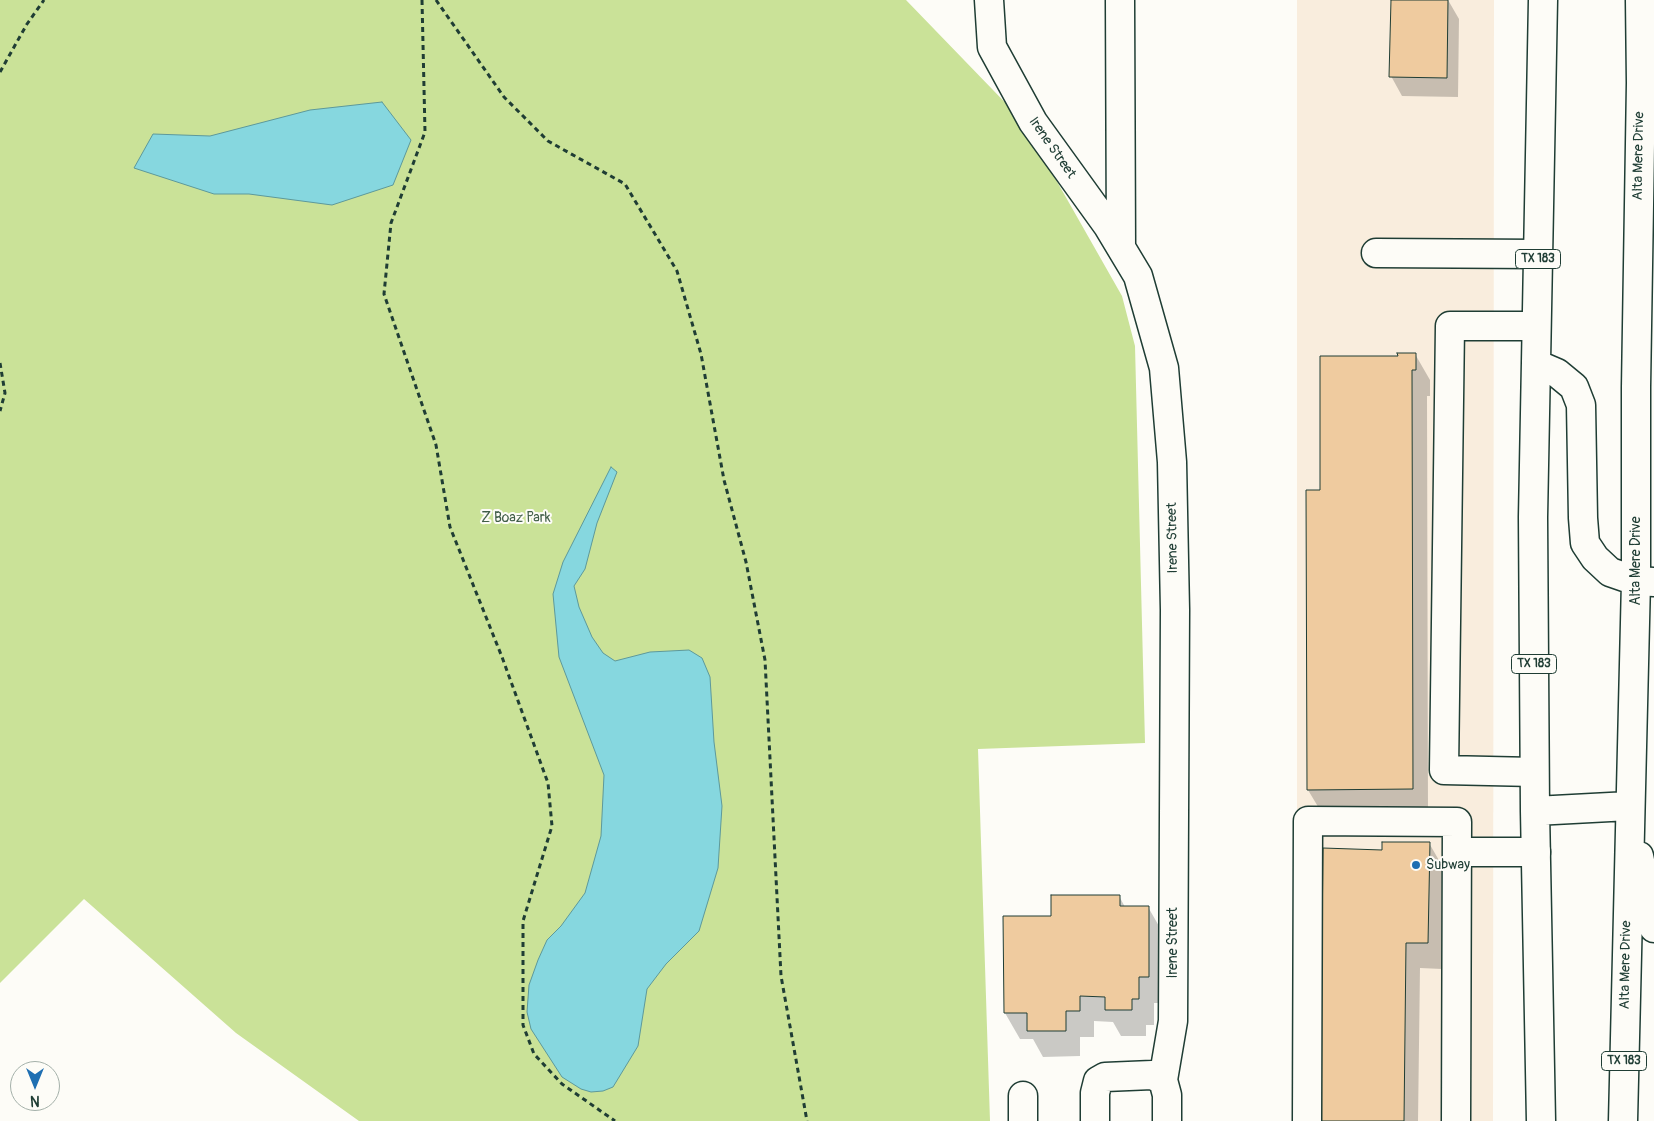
<!DOCTYPE html>
<html>
<head>
<meta charset="utf-8">
<style>
  body { margin:0 }
  #map { position:relative; width:1654px; height:1121px; overflow:hidden; background:#fdfcf7; font-family:Pangolin,sans-serif }
  canvas { display:block }
  .north { position:absolute; left:10px; top:1061px; width:50px; height:50px; box-sizing:border-box; background:#fdfcf7; border:1px solid #a4b0a9; border-radius:50%; rotate:180deg; font-size:14px; font-weight:700; line-height:20px; text-align:center; color:#1f3d34 }
  .north::after { content:''; display:block; margin:auto; width:18px; height:22px; background:#1f6fb2; clip-path:polygon(50% 0,100% 100%,50% 72%,0 100%) }
</style>
</head>
<body>
<div id="map">
<canvas width="1654" height="1121"></canvas>
<div class="north">N</div>
</div>
<script>
const ctx = document.querySelector('canvas').getContext('2d');
ctx.lineJoin = 'round';
function fillPath(path, color) {
  ctx.fillStyle = color;
  ctx.fill(path, 'evenodd');
}
function shape(rows) {
  const path = new Path2D();
  for (const r of rows) {
    path.moveTo(r[0], r[1]);
    for (let i = 2; i < r.length; i += 2) path.lineTo(r[i], r[i + 1]);
  }
  return path;
}
function stroke(path, color, width, dash) {
  ctx.strokeStyle = color;
  ctx.lineWidth = width;
  ctx.lineCap = dash ? 'butt' : 'round';
  ctx.setLineDash(dash || []);
  ctx.stroke(path);
}
function label(font, color, halo, rows, align = 'center') {
  ctx.font = font + ' Pangolin,sans-serif';
  ctx.lineWidth = 4;
  ctx.setLineDash([]);
  ctx.textBaseline = 'middle';
  ctx.strokeStyle = halo;
  ctx.fillStyle = color;
  for (const [text, x, y, turn = 0] of rows) {
    ctx.save();
    ctx.translate(x, y);
    ctx.rotate((+turn || 0) * Math.PI / 180);
    ctx.textAlign = isNaN(turn) ? turn : align;
    if (halo) ctx.strokeText(text, 0, 0);
    ctx.fillText(text, 0, 0);
    ctx.restore();
  }
}
fillPath(shape([
  [1297,0,1494,0,1493,1121,1297,1121]
]), '#f9eddd');
fillPath(shape([
  [0,0,906,0,1022,120,1122,296,1135,346,1145,743,978,749,990,1121,359,1121,236,1033,84,899,0,983]
]), '#cae298');
const water = shape([
  [382,102,411,140,393,185,332,205,249,194,214,194,134,168,153,134,210,136,310,110,382,102],
  [611,467,617,472,597,523,585,569,574,586,579,607,592,637,603,653,615,661,650,652,689,650,702,658,710,677,714,742,722,806,718,868,699,931,666,964,647,989,638,1046,613,1087,603,1091,591,1092,581,1089,562,1077,531,1029,527,1012,529,985,538,960,547,940,561,926,585,893,601,836,604,775,559,657,553,594,563,562,611,467]
]);
fillPath(water, '#86d7df');
stroke(water, '#5d999b', 1);
fillPath(shape([
  [1392,0,1448,0,1459,19,1458,97,1402,96,1391,76],
  [1415,354,1430,380,1430,396,1427,396,1428,815,1323,815,1308,790,1321,492,1399,357],
  [1429,843,1444,869,1442,969,1420,968,1418,1121,1321,1121,1383,851],
  [1119,896,1125,907,1148,907,1163,933,1163,1003,1154,1003,1154,1025,1146,1025,1146,1036,1121,1036,1113,1022,1094,1021,1094,1037,1080,1037,1080,1056,1043,1057,1033,1039,1020,1039,1005,1013,1004,917,1053,917]
]), '#0003');
const building = shape([
  [1391,0,1448,0,1447,78,1389,77,1391,0],
  [1397,353,1416,353,1416,370,1412,370,1413,789,1307,790,1306,490,1320,490,1320,356,1398,356,1397,353],
  [1382,842,1430,842,1428,943,1406,943,1404,1121,1320,1121,1323,848,1382,850,1382,842],
  [1051,895,1120,895,1120,906,1149,906,1149,977,1139,977,1139,999,1132,999,1132,1010,1105,1010,1105,997,1080,996,1080,1011,1066,1011,1066,1031,1027,1031,1027,1013,1004,1013,1003,916,1051,916,1051,895]
]);
fillPath(building, '#efcb9f');
stroke(building, '#1f3d34', 1);
const minor = shape([
  [989,0,992,47,1033,122,1108,226,1138,276,1164,368,1172,462,1175,610,1173,1021,1163,1080,1167,1095,1167,1121],
  [1120,0,1121,247],
  [1376,253,1538,254],
  [1636,581,1654,582],
  [1534,772,1444,770,1450,326,1536,326],
  [1457,852,1536,852],
  [1023,1121,1023,1096],
  [1095,1121,1095,1093,1098,1081,1105,1077,1152,1075,1163,1080],
  [1307,1121,1308,821,1457,822,1456,1121]
]);
const major = shape([
  [1536,364,1557,373,1574,387,1581,405,1583,518,1585,543,1595,558,1610,572,1636,581],
  [1535,811,1629,806],
  [1639,856,1654,928],
  [1541,1121,1535,811,1533,517,1543,0],
  [1623,1121,1636,581,1636,387,1641,83,1640,0]
]);
stroke(minor, '#1f3d34', 31);
stroke(major, '#1f3d34', 31);
stroke(shape([
  [422,0,425,132,391,223,384,294,436,445,450,527,502,657,548,783,552,826,523,921,523,1025,534,1054,562,1084,615,1121],
  [436,0,504,97,548,141,625,184,677,271,701,354,724,480,746,562,765,660,781,976,807,1121],
  [0,72,27,24,44,0],
  [0,363,5,393,0,411]
]), '#1f3d34', 3, [5, 4]);
stroke(minor, '#fdfcf7', 28);
stroke(major, '#fdfcf7', 28);
for (const [x, y, r, color] of [
  [1416,865,5,"#1f6fb2"]
]) {
  const dot = new Path2D();
  dot.arc(x, y, r, 0, 2 * Math.PI);
  ctx.fillStyle = color;
  ctx.fill(dot);
  stroke(dot, '#fdfcf7', 2);
}
for (const [x, y, w] of [
  [1538,259,45],
  [1534,664,45],
  [1624,1061,45]
]) {
  const box = new Path2D();
  box.roundRect(x - w / 2, y - 9.5, w, 19, 4);
  ctx.fillStyle = '#fdfcf7';
  ctx.fill(box);
  stroke(box, '#1f3d34', 1);
}
label('bold 12px', '#1f3d34', null, [
  ["TX 183",1538,259],
  ["TX 183",1534,664],
  ["TX 183",1624,1061]
]);
label('14px', '#1f3d34', '#fdfcf7', [
  ["Irene Street",1052,148,55],
  ["Alta Mere Drive",1639,156,-89],
  ["Irene Street",1173,538,-91],
  ["Alta Mere Drive",1636,561,-90],
  ["Irene Street",1173,943,-90],
  ["Alta Mere Drive",1626,965,-89]
]);
label('14px', '#415e48', '#fdfcf7', [
  ["Z Boaz Park",516,518]
]);
label('14px', '#1f3d34', '#fdfcf7', [
  ["Subway",1426,865]
], 'left');
</script>
</body>
</html>
